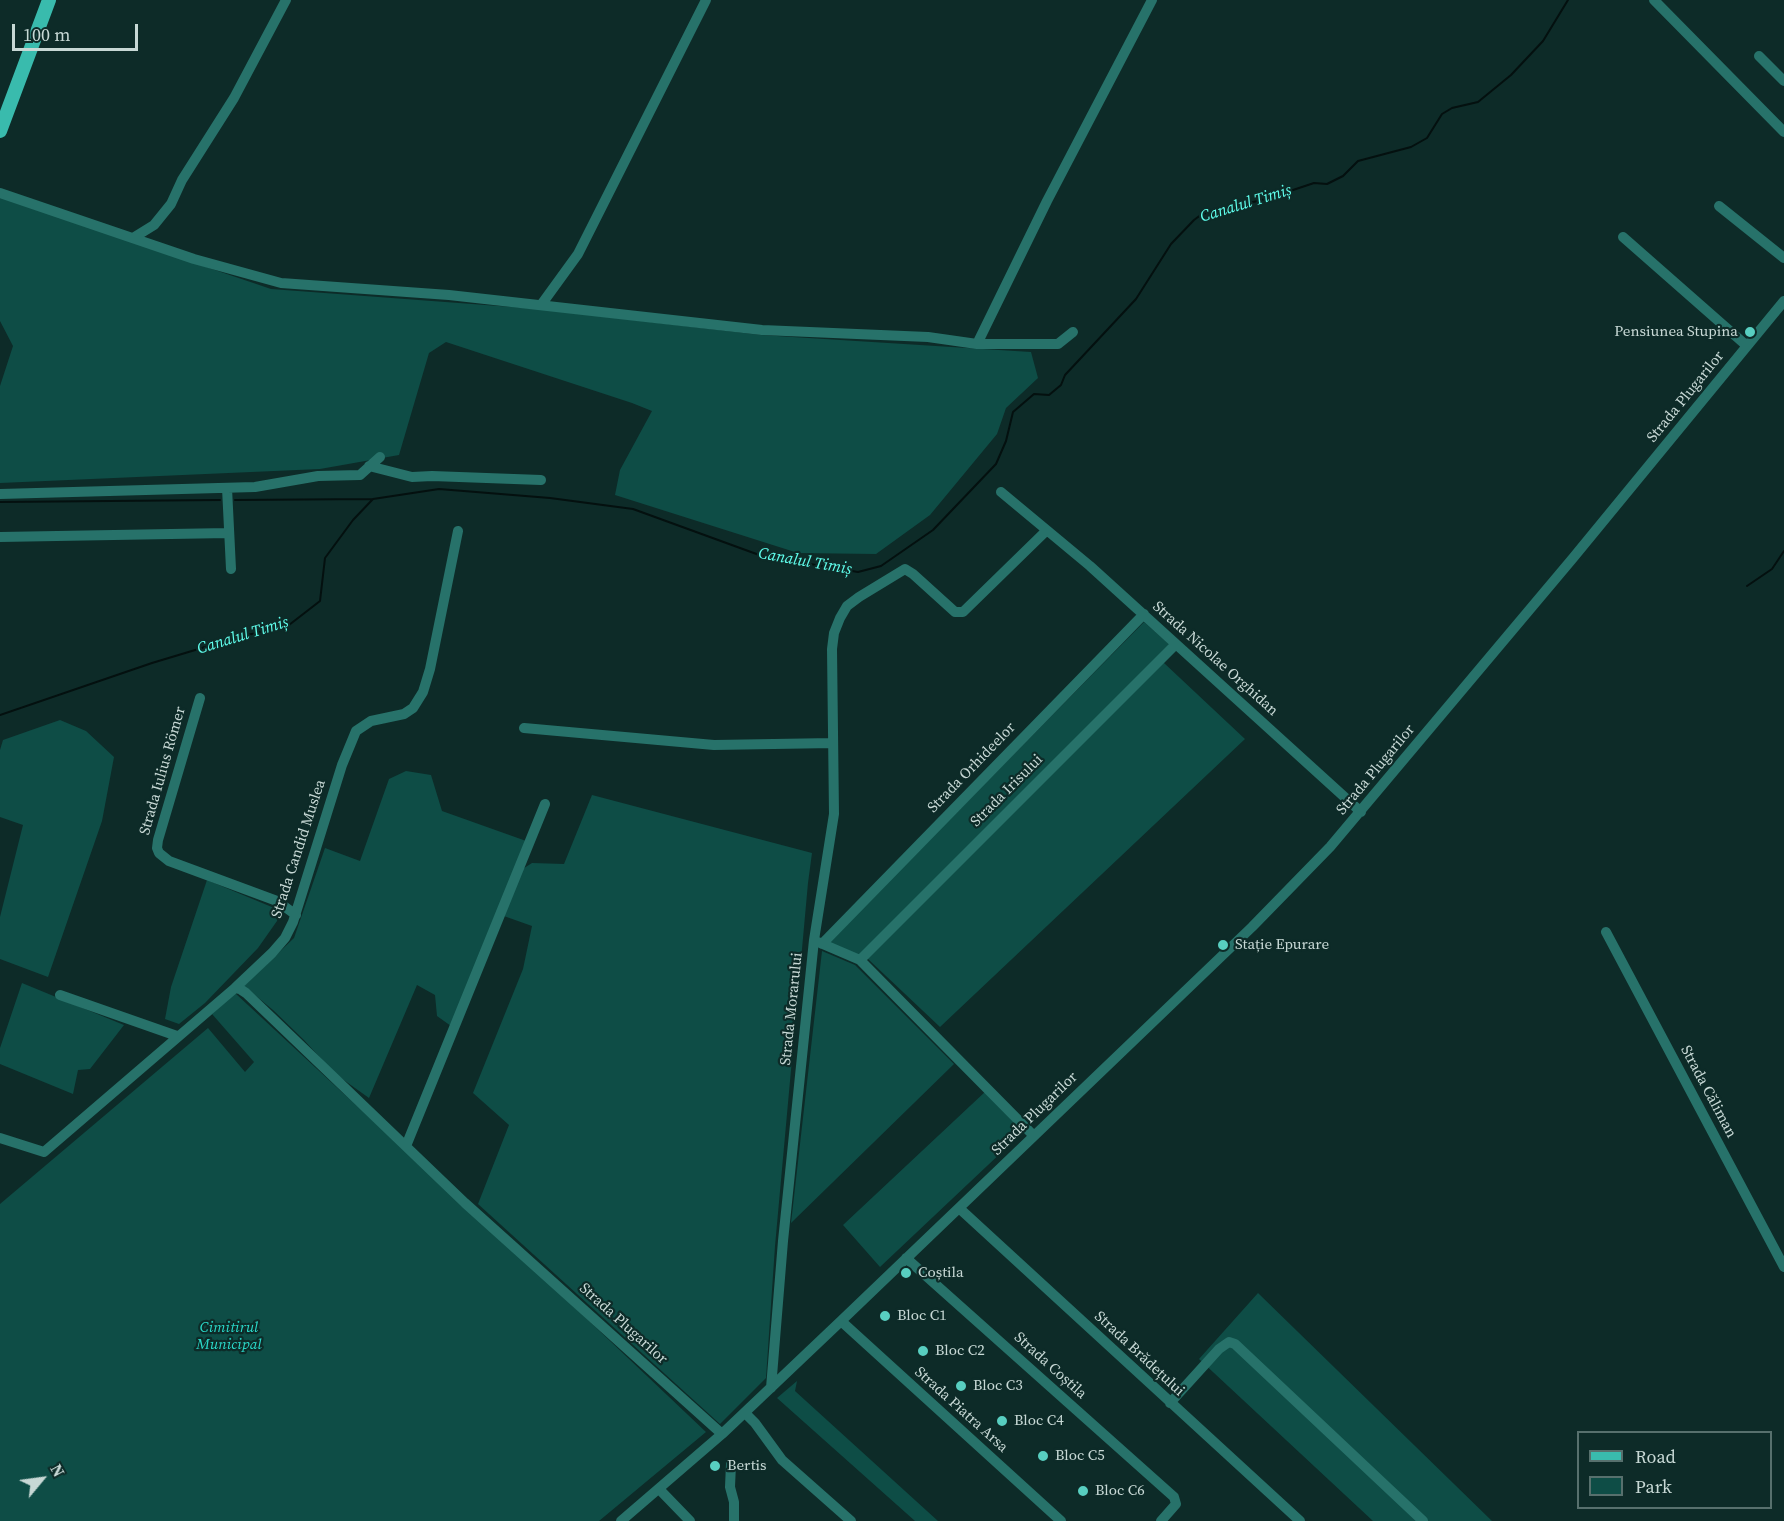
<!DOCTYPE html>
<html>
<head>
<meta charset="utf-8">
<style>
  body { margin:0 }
  #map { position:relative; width:1784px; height:1521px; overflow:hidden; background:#0d2b28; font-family:"Source Serif 4",serif }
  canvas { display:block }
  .legend { position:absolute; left:1577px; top:1431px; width:195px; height:78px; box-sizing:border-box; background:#0d2b28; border:2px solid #57706d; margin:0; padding:8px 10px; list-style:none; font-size:18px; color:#c7d8d5 }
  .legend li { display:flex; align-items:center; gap:12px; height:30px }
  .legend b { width:30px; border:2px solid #57706d }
  .north { position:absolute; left:12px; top:1449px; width:60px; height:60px; -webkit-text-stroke:4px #0d2b28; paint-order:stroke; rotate:61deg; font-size:16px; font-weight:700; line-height:24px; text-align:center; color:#c7d8d5 }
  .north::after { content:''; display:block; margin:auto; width:21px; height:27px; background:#c7d8d5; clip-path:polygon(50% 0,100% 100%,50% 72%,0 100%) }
  .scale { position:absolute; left:12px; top:24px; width:126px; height:27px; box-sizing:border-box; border:3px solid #c7d8d5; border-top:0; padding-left:8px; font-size:18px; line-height:21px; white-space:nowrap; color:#c7d8d5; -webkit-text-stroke:4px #0d2b28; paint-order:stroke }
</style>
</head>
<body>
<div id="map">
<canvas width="1784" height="1521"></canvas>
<ul class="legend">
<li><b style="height:8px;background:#39bbad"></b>Road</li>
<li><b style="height:16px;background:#0e4d46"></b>Park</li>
</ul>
<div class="north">N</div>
<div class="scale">100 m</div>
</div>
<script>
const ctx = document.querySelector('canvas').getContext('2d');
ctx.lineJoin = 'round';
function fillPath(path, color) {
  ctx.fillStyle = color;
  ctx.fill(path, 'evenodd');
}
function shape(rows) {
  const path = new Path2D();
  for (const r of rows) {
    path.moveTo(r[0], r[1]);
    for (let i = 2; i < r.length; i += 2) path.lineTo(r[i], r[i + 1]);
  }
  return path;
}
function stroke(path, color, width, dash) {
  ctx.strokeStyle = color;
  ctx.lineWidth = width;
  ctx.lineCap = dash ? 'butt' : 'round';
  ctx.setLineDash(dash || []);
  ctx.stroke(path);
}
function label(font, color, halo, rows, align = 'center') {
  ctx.font = font + ' "Source Serif 4",serif';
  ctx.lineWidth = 4.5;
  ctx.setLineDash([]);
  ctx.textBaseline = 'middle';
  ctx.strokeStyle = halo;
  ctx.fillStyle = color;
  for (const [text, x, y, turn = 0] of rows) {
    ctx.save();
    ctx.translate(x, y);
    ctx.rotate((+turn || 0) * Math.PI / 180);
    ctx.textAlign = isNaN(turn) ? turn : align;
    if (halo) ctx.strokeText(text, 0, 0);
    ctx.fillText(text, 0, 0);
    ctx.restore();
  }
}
fillPath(shape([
  [0,197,271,289,539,309,761,335,1031,352,1038,378,1006,408,997,434,930,515,876,554,798,553,615,495,620,470,652,411,632,403,446,342,429,353,399,455,320,469,0,483,0,386,13,346,0,321],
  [1144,622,1170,645,1164,663,1245,739,940,1027,868,959,828,943],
  [60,720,86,731,114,757,102,821,48,977,0,959,0,917,23,825,0,817,0,750,3,740],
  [406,771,431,775,442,811,529,842,521,870,532,863,564,864,592,795,812,853,808,883,775,1246,766,1378,720,1424,478,1204,509,1125,473,1093,523,969,532,926,501,915,451,1026,437,1016,435,995,417,985,369,1098,334,1073,304,1040,273,1010,244,986,294,938,325,848,360,861,389,779],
  [207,880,279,910,277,921,258,948,205,1003,179,1024,165,1019,171,987],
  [822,951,855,965,954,1064,791,1223],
  [22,983,124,1025,90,1069,78,1070,73,1094,0,1064,0,1048],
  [235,993,589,1321,706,1432,599,1521,0,1521,0,1204,208,1028,245,1072,254,1062,212,1014],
  [986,1091,1023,1132,880,1267,843,1225],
  [1258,1293,1492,1521,1373,1521,1199,1359],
  [797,1381,795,1391,938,1521,915,1521,777,1398]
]), '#0e4d46');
stroke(shape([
  [235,500,373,499],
  [0,502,220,500],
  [1747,586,1772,569,1784,551],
  [0,715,152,663,235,638,289,625,320,601,325,558,353,520,373,499,439,489,550,498,633,509,762,556,858,572,881,566,933,530,996,464,1006,441,1013,412,1034,394,1049,395,1061,385,1065,375,1136,299,1171,244,1194,220,1202,214,1266,199,1314,183,1327,184,1343,176,1358,161,1411,147,1427,138,1442,114,1452,108,1478,102,1511,75,1543,41,1568,0]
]), '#04100f', 2);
stroke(shape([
  [1654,0,1784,132],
  [1759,56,1784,81],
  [0,193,194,259,281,283,449,295,762,330,928,337,977,344,1058,344,1073,332],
  [1719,206,1784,258],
  [1623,237,1747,346],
  [133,238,154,225,171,204,182,180,234,98,286,0],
  [541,305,578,254,706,0],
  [977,344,1047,201,1152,0],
  [369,466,412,477,432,476,541,480],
  [227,488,231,569],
  [1001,492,1090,566,1361,812],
  [0,494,255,487,318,476,360,475,380,457],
  [0,537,228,533],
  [200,698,158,840,157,848,159,853,169,861,277,901,296,915],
  [524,728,714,745,833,743],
  [1606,932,1784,1267],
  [818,942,860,960,1034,1136],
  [822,944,1144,614],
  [860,960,1176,644],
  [235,988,240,989,246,993,465,1203,722,1434],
  [60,995,177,1036],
  [0,1138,44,1152,235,988,272,953,285,938,293,922,342,765,356,731,371,721,404,714,413,708,423,692,430,669,458,531],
  [406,1146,545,804],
  [959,1208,1300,1521],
  [906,1258,1174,1497,1176,1504,1161,1521],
  [841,1321,1061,1521],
  [771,1388,783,1241,814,940,834,814,832,649,834,633,840,618,847,606,859,597,905,569,913,574,955,612,963,612,1046,531],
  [1170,1403,1219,1349,1229,1342,1235,1344,1423,1521],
  [745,1413,755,1423,782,1460,851,1521],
  [731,1464,730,1487,734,1502,734,1521],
  [659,1489,690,1521],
  [621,1521,722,1434,841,1321,1252,927,1330,847,1573,558,1784,301]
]), '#27726a', 10);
stroke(shape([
  [0,131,49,0]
]), '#39bbad', 14);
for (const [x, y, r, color] of [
  [1750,332,6,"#58cec0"],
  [1223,945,6,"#58cec0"],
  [906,1273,6,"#58cec0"],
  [885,1316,6,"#58cec0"],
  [923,1351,6,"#58cec0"],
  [961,1386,6,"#58cec0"],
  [1002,1421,6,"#58cec0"],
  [1043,1456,6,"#58cec0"],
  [715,1466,6,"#58cec0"],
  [1083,1491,6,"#58cec0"]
]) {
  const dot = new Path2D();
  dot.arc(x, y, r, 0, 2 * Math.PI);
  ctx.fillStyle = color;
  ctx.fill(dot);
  stroke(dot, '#0d2b28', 2);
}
label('15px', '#c7d8d5', '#0d2b28', [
  ["Pensiunea Stupina",1738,332,"right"],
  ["Stație Epurare",1235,945],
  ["Coștila",918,1273],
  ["Bloc C1",897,1316],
  ["Bloc C2",935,1351],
  ["Bloc C3",973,1386],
  ["Bloc C4",1014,1421],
  ["Bloc C5",1055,1456],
  ["Bertis",727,1466],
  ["Bloc C6",1095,1491]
], 'left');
label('15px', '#c7d8d5', '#0d2b28', [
  ["Strada Plugarilor",1686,397,-51],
  ["Strada Nicolae Orghidan",1215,659,42],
  ["Strada Orhideelor",972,768,-46],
  ["Strada Plugarilor",1376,770,-50],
  ["Strada Iulius Römer",163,771,-74],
  ["Strada Irisului",1007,791,-45],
  ["Strada Candid Muslea",299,849,-72],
  ["Strada Morarului",792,1009,-84],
  ["Strada Căliman",1708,1092,62],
  ["Strada Plugarilor",1035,1114,-44],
  ["Strada Plugarilor",623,1324,42],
  ["Strada Brădețului",1139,1354,43],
  ["Strada Coștila",1050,1366,42],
  ["Strada Piatra Arsa",961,1410,42]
]);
label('italic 15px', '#2adaca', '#0d2b28', [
  ["Cimitirul",229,1328],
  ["Municipal",229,1345]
]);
label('italic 16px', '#60ffed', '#0d2b28', [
  ["Canalul Timiș",1246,204,-17],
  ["Canalul Timiș",805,562,10],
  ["Canalul Timiș",243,636,-17]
]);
</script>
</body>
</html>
